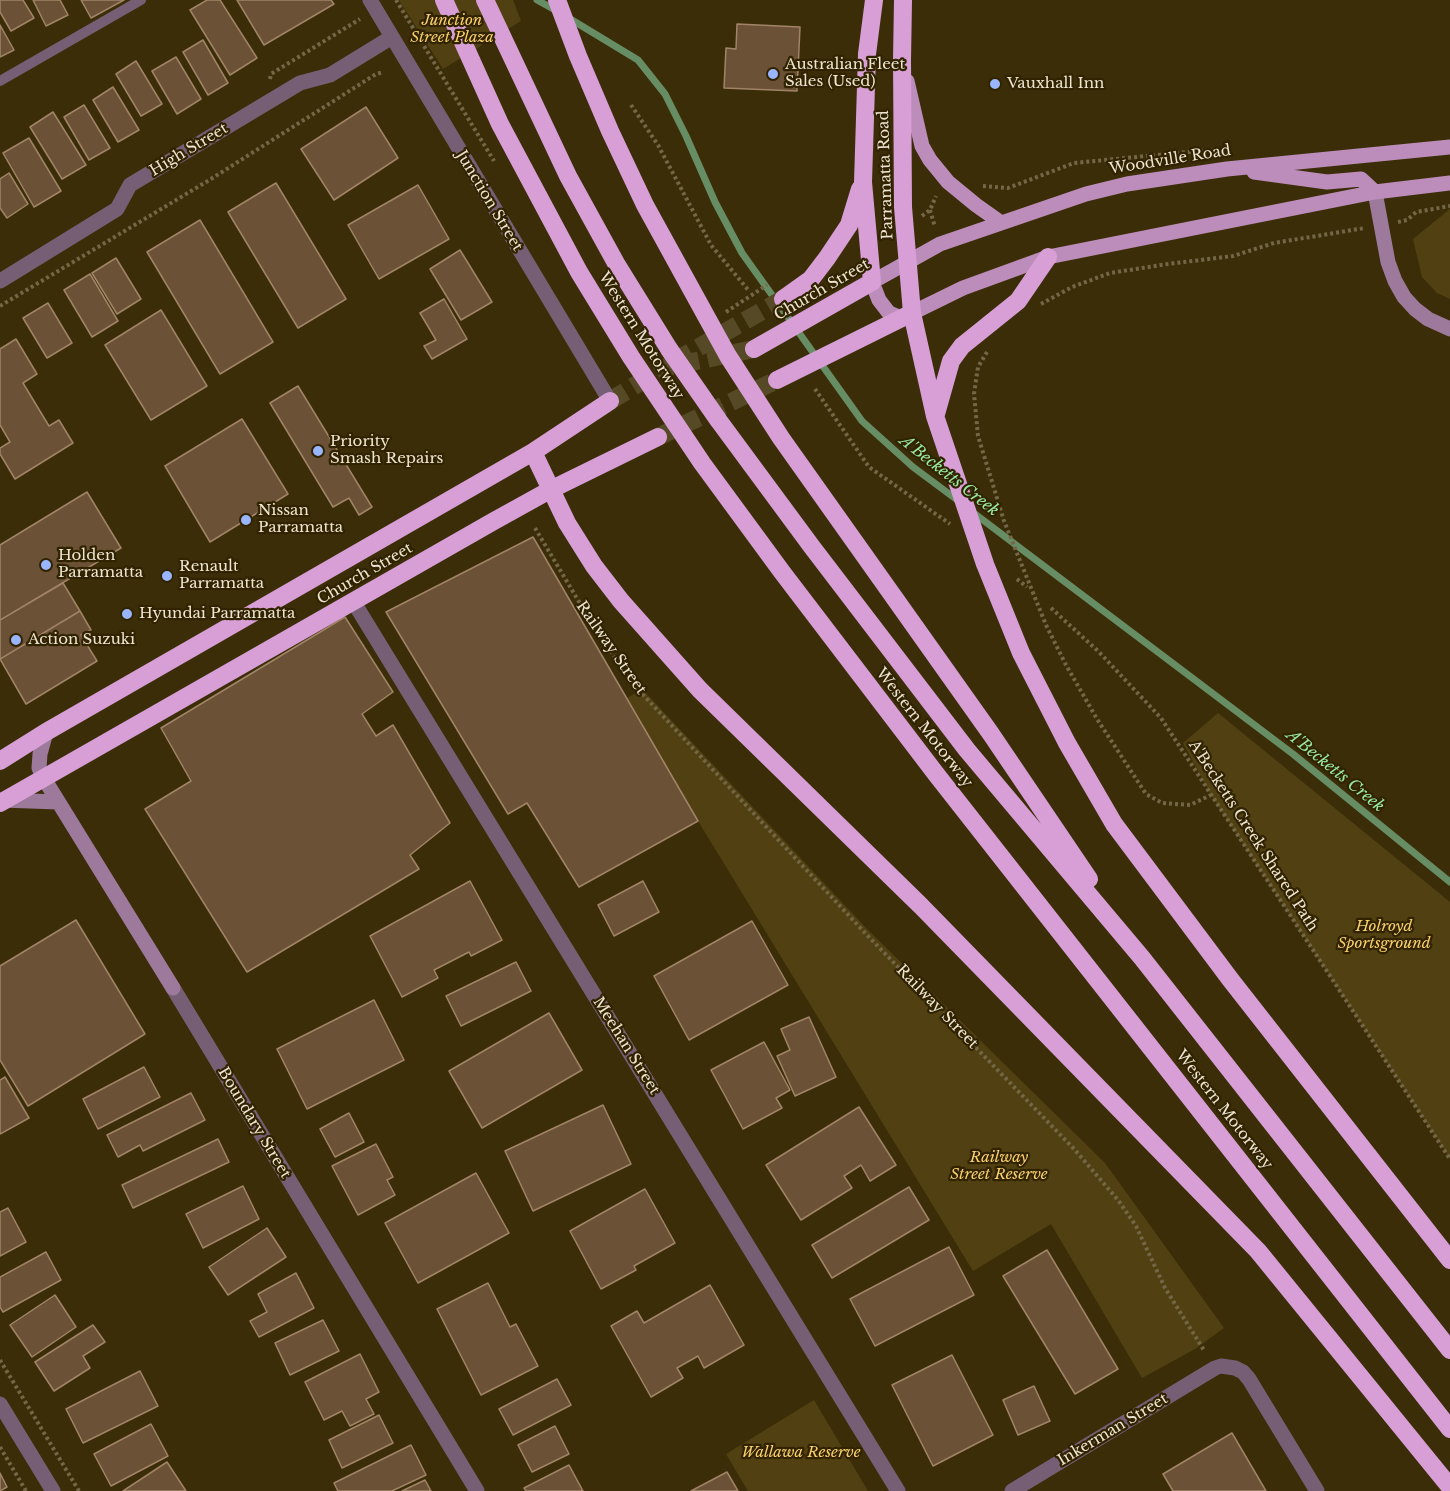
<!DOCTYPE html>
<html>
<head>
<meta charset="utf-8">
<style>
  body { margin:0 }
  canvas { display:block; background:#3b2d08 }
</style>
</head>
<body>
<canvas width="1450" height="1491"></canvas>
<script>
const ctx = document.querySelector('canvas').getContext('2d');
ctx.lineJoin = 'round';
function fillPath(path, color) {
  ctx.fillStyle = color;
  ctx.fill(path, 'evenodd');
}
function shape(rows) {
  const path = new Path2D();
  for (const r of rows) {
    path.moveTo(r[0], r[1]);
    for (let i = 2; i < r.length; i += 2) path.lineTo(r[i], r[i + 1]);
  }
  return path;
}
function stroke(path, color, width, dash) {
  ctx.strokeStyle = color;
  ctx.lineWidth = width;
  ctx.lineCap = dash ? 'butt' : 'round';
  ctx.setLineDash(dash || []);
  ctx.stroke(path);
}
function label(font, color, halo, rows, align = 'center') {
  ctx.font = font + ' "Libre Baskerville",serif';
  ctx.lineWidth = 4.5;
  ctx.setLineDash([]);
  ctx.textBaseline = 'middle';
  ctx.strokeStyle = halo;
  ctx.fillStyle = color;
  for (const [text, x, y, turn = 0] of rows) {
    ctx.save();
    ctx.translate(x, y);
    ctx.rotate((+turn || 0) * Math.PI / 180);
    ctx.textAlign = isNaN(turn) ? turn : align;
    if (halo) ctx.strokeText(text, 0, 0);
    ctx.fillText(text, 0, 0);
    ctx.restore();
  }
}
fillPath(shape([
  [399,0,513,0,521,21,443,69],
  [1450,209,1450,299,1437,293,1422,277,1413,239],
  [642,689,868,930,1105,1163,1224,1328,1195,1349,1142,1378,1051,1224,973,1271,698,821,626,699],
  [1218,713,1450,902,1450,1159,1211,795,1183,743],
  [814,1400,868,1491,748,1491,726,1454]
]), '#514011');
stroke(shape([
  [537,0,557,11],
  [567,17,638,60,665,94,686,136,715,202,742,253,862,421,913,467,960,502],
  [971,511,1293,754,1450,882]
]), '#678d64', 7);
const building = shape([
  [0,0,23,0,34,18,11,31,0,12,0,0],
  [33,0,60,0,68,15,46,26,33,0],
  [81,0,124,0,91,18,81,0],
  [207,0,220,0,257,58,230,75,190,10,207,0],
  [237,0,331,0,334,4,264,45,237,0],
  [737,24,800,27,797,91,724,88,726,48,736,49,737,24],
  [0,25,14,50,0,57,0,25],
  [203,40,228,83,208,95,183,52,203,40],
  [176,57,201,99,177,114,152,71,176,57],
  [136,61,162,104,141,116,116,74,136,61],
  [113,87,139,130,118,142,93,100,113,87],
  [84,105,110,148,89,160,64,117,84,105],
  [366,107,398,158,334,200,301,149,366,107],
  [53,112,86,165,62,179,30,127,53,112],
  [29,138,61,191,34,207,3,153,29,138],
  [9,173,28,204,7,218,0,208,0,179,9,173],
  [276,183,346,299,298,328,228,212,276,183],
  [418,185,449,239,379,279,348,225,418,185],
  [200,220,273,342,220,374,147,252,200,220],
  [460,250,492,302,461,320,430,269,460,250],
  [116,258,141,299,117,314,92,273,116,258],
  [90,274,118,321,92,337,64,290,90,274],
  [444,299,467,339,432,359,424,346,436,340,420,313,444,299],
  [48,303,72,343,47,358,23,318,48,303],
  [161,310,207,386,151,420,105,345,161,310],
  [16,339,37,374,23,383,49,426,59,420,73,443,15,479,0,454,0,448,10,442,0,425,0,349,16,339],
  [298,386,372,507,359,515,349,498,333,507,270,403,298,386],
  [242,419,288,494,210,542,165,466,242,419],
  [87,492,121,548,0,620,0,545,87,492],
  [533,537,698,821,579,887,527,803,508,814,386,612,533,537],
  [63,583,80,611,0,659,0,620,63,583],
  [80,611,91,630,81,635,97,661,26,704,0,659,80,611],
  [345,617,393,692,362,714,376,736,393,725,450,823,410,855,419,869,247,972,145,809,191,781,161,728,345,617],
  [470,881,502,940,471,956,469,952,434,970,438,978,402,997,370,936,470,881],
  [643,881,659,912,614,936,598,905,643,881],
  [76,920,145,1034,28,1106,0,1060,0,966,76,920],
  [752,921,788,985,689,1040,654,976,752,921],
  [516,962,531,991,461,1026,446,996,516,962],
  [374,1000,404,1060,307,1109,277,1049,374,1000],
  [549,1013,582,1070,482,1128,449,1071,549,1013],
  [809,1017,836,1077,795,1096,777,1056,790,1050,781,1029,809,1017],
  [764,1042,790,1090,776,1098,782,1108,743,1129,711,1070,764,1042],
  [144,1067,160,1097,98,1129,83,1099,144,1067],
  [5,1077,29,1118,0,1134,0,1080,5,1077],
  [191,1093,205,1120,143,1151,140,1145,118,1157,107,1135,191,1093],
  [603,1105,631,1164,533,1211,505,1151,603,1105],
  [859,1107,896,1165,870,1181,861,1165,844,1176,852,1188,801,1220,766,1165,859,1107],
  [349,1113,364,1142,335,1157,320,1129,349,1113],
  [218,1139,229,1162,133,1208,122,1185,218,1139],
  [376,1144,393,1177,387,1180,395,1195,358,1215,332,1166,376,1144],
  [476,1173,509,1233,418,1283,385,1223,476,1173],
  [243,1186,259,1219,203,1248,186,1214,243,1186],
  [909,1187,929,1220,832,1278,812,1245,909,1187],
  [645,1189,675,1243,634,1266,636,1270,601,1289,570,1231,645,1189],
  [8,1208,26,1242,0,1256,0,1212,8,1208],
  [267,1228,286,1257,228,1295,209,1267,267,1228],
  [949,1247,974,1295,875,1346,850,1299,949,1247],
  [1047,1250,1118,1369,1075,1394,1003,1276,1047,1250],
  [46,1252,61,1280,3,1312,0,1307,0,1277,46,1252],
  [296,1273,314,1308,259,1337,250,1321,267,1312,258,1294,296,1273],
  [488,1283,510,1327,516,1324,538,1366,481,1395,437,1309,488,1283],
  [710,1285,744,1345,704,1368,698,1356,677,1368,683,1378,651,1397,611,1326,637,1311,644,1323,710,1285],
  [55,1295,76,1327,32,1357,10,1325,55,1295],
  [323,1320,339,1351,290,1375,275,1343,323,1320],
  [93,1325,105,1342,83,1356,90,1368,54,1391,35,1362,93,1325],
  [360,1354,379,1392,366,1399,374,1414,350,1426,342,1411,324,1420,305,1382,360,1354],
  [952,1355,993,1435,933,1466,892,1385,952,1355],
  [140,1371,158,1406,83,1443,66,1409,140,1371],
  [557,1379,571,1405,513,1435,499,1409,557,1379],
  [1034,1386,1050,1421,1018,1435,1003,1400,1034,1386],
  [379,1415,393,1443,342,1468,329,1440,379,1415],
  [151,1424,168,1456,111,1486,94,1454,151,1424],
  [555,1426,569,1454,532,1472,518,1445,555,1426],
  [1232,1433,1266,1491,1173,1491,1163,1474,1232,1433],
  [411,1445,426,1475,392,1491,338,1491,334,1483,411,1445],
  [167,1462,186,1491,123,1491,167,1462],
  [569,1465,583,1491,526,1491,524,1488,569,1465],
  [727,1472,738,1491,691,1491,727,1472],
  [0,1473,7,1487,0,1491,0,1473],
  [425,1480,431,1491,402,1491,425,1480]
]);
fillPath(building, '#6b5135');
stroke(building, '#a18467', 1.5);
stroke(shape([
  [675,361,783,299],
  [610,401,663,368,754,349],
  [658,437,777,380]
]), '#564926', 18, [18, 9]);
stroke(shape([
  [396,0,494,161],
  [270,79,271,74,360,19],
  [631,105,658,145,711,245,749,291],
  [983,186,1008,188,1074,163,1219,149],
  [930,210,935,227],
  [922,216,930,210,936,196],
  [1398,222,1407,220,1416,212,1450,206],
  [1041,304,1072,287,1110,273,1168,264,1233,256,1274,243,1365,228],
  [0,306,211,179,376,74,384,72],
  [726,312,767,285],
  [987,352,978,367,974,394,978,436,1004,521,1046,625,1066,665,1097,719,1146,794,1162,803,1190,805,1211,795],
  [815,389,869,467,950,524],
  [535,528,597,632,635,686,867,935,1075,1150,1118,1200,1136,1226,1165,1288,1205,1352],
  [1017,579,1027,587],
  [1051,608,1099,652,1161,718,1450,1159],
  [0,1360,79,1491],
  [0,1447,26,1491]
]), '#736747', 4, [3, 3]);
stroke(shape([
  [0,81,141,0]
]), '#765f75', 10);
stroke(shape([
  [370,0,610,401],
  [0,281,117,209,130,185,300,83,330,75,392,37],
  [353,601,898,1491],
  [173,988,477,1491],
  [0,1404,53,1491],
  [1012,1491,1215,1368,1221,1366,1235,1368,1243,1372,1249,1379,1317,1491]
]), '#765f75', 15);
stroke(shape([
  [1375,192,1388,262,1395,281,1404,297,1415,309,1428,319,1450,329],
  [46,732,40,754,39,768,43,777,173,988],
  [2,800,58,802]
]), '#9d799c', 15);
stroke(shape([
  [907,81,922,146,930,160,948,182,976,205,1000,222],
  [1254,172,1327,182,1361,179,1375,192],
  [912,313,963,288,1048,257,1375,192,1450,183],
  [901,318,889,313,879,300,872,282,940,244,1086,194,1127,184,1227,169,1450,147]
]), '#bc8dba', 15);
stroke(shape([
  [444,0,500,124,579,272,631,357,702,463,782,572,936,774,1450,1429],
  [485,0,568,176,617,265,669,349,719,421,812,547,967,750,1142,958,1450,1350],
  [557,0,578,56,610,131,645,205,728,356,781,438,991,734,1089,879],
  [903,0,902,60,903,207,912,313,935,416,985,564,1021,653,1067,743,1114,824,1230,979,1450,1260],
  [783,299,811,279,827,258,849,225,860,189],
  [754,349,872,282,863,182,867,54,874,0],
  [777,380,912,313],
  [936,414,951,361,962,346,1018,301,1048,257],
  [533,452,567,523,594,566,621,601,700,690,921,906,1258,1251,1450,1487],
  [0,761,46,732,533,452,610,401],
  [0,803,494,521,550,490,658,437]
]), '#d79fd6', 18);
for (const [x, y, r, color] of [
  [773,74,6,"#99b5fd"],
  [995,84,6,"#99b5fd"],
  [318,451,6,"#99b5fd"],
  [246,520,6,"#99b5fd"],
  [46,565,6,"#99b5fd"],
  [167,576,6,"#99b5fd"],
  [127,614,6,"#99b5fd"],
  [16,640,6,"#99b5fd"]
]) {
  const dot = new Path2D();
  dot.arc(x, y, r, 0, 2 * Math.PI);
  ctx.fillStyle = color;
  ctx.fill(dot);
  stroke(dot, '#312300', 2);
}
label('italic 15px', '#f9d06a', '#312300', [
  ["Junction",452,21],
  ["Street Plaza",452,38],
  ["Holroyd",1384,927],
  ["Sportsground",1384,944],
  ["Railway",999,1158],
  ["Street Reserve",999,1175],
  ["Wallawa Reserve",801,1453]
]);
label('15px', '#ede5d1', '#312300', [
  ["Australian Fleet",785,65],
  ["Sales (Used)",785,82],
  ["Vauxhall Inn",1007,84],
  ["Priority",330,442],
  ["Smash Repairs",330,459],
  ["Nissan",258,511],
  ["Parramatta",258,528],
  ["Holden",58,556],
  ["Parramatta",58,573],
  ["Renault",179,567],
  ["Parramatta",179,584],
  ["Hyundai Parramatta",139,614],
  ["Action Suzuki",28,640]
], 'left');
label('15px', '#ede5d1', '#312300', [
  ["High Street",189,150,-31],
  ["Woodville Road",1170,160,-9],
  ["Parramatta Road",886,175,-92],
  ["Junction Street",489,201,59],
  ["Church Street",822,290,-30],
  ["Western Motorway",641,336,58],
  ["Church Street",365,574,-30],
  ["Railway Street",611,648,55],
  ["Western Motorway",924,728,52],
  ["A'Becketts Creek Shared Path",1253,836,57],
  ["Railway Street",937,1007,46],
  ["Meehan Street",626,1046,58],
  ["Western Motorway",1224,1110,52],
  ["Boundary Street",254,1123,59],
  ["Inkerman Street",1113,1430,-31]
]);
label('italic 16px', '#98eaa1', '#312300', [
  ["A'Becketts Creek",949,476,38],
  ["A'Becketts Creek",1335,771,39]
]);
</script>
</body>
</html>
